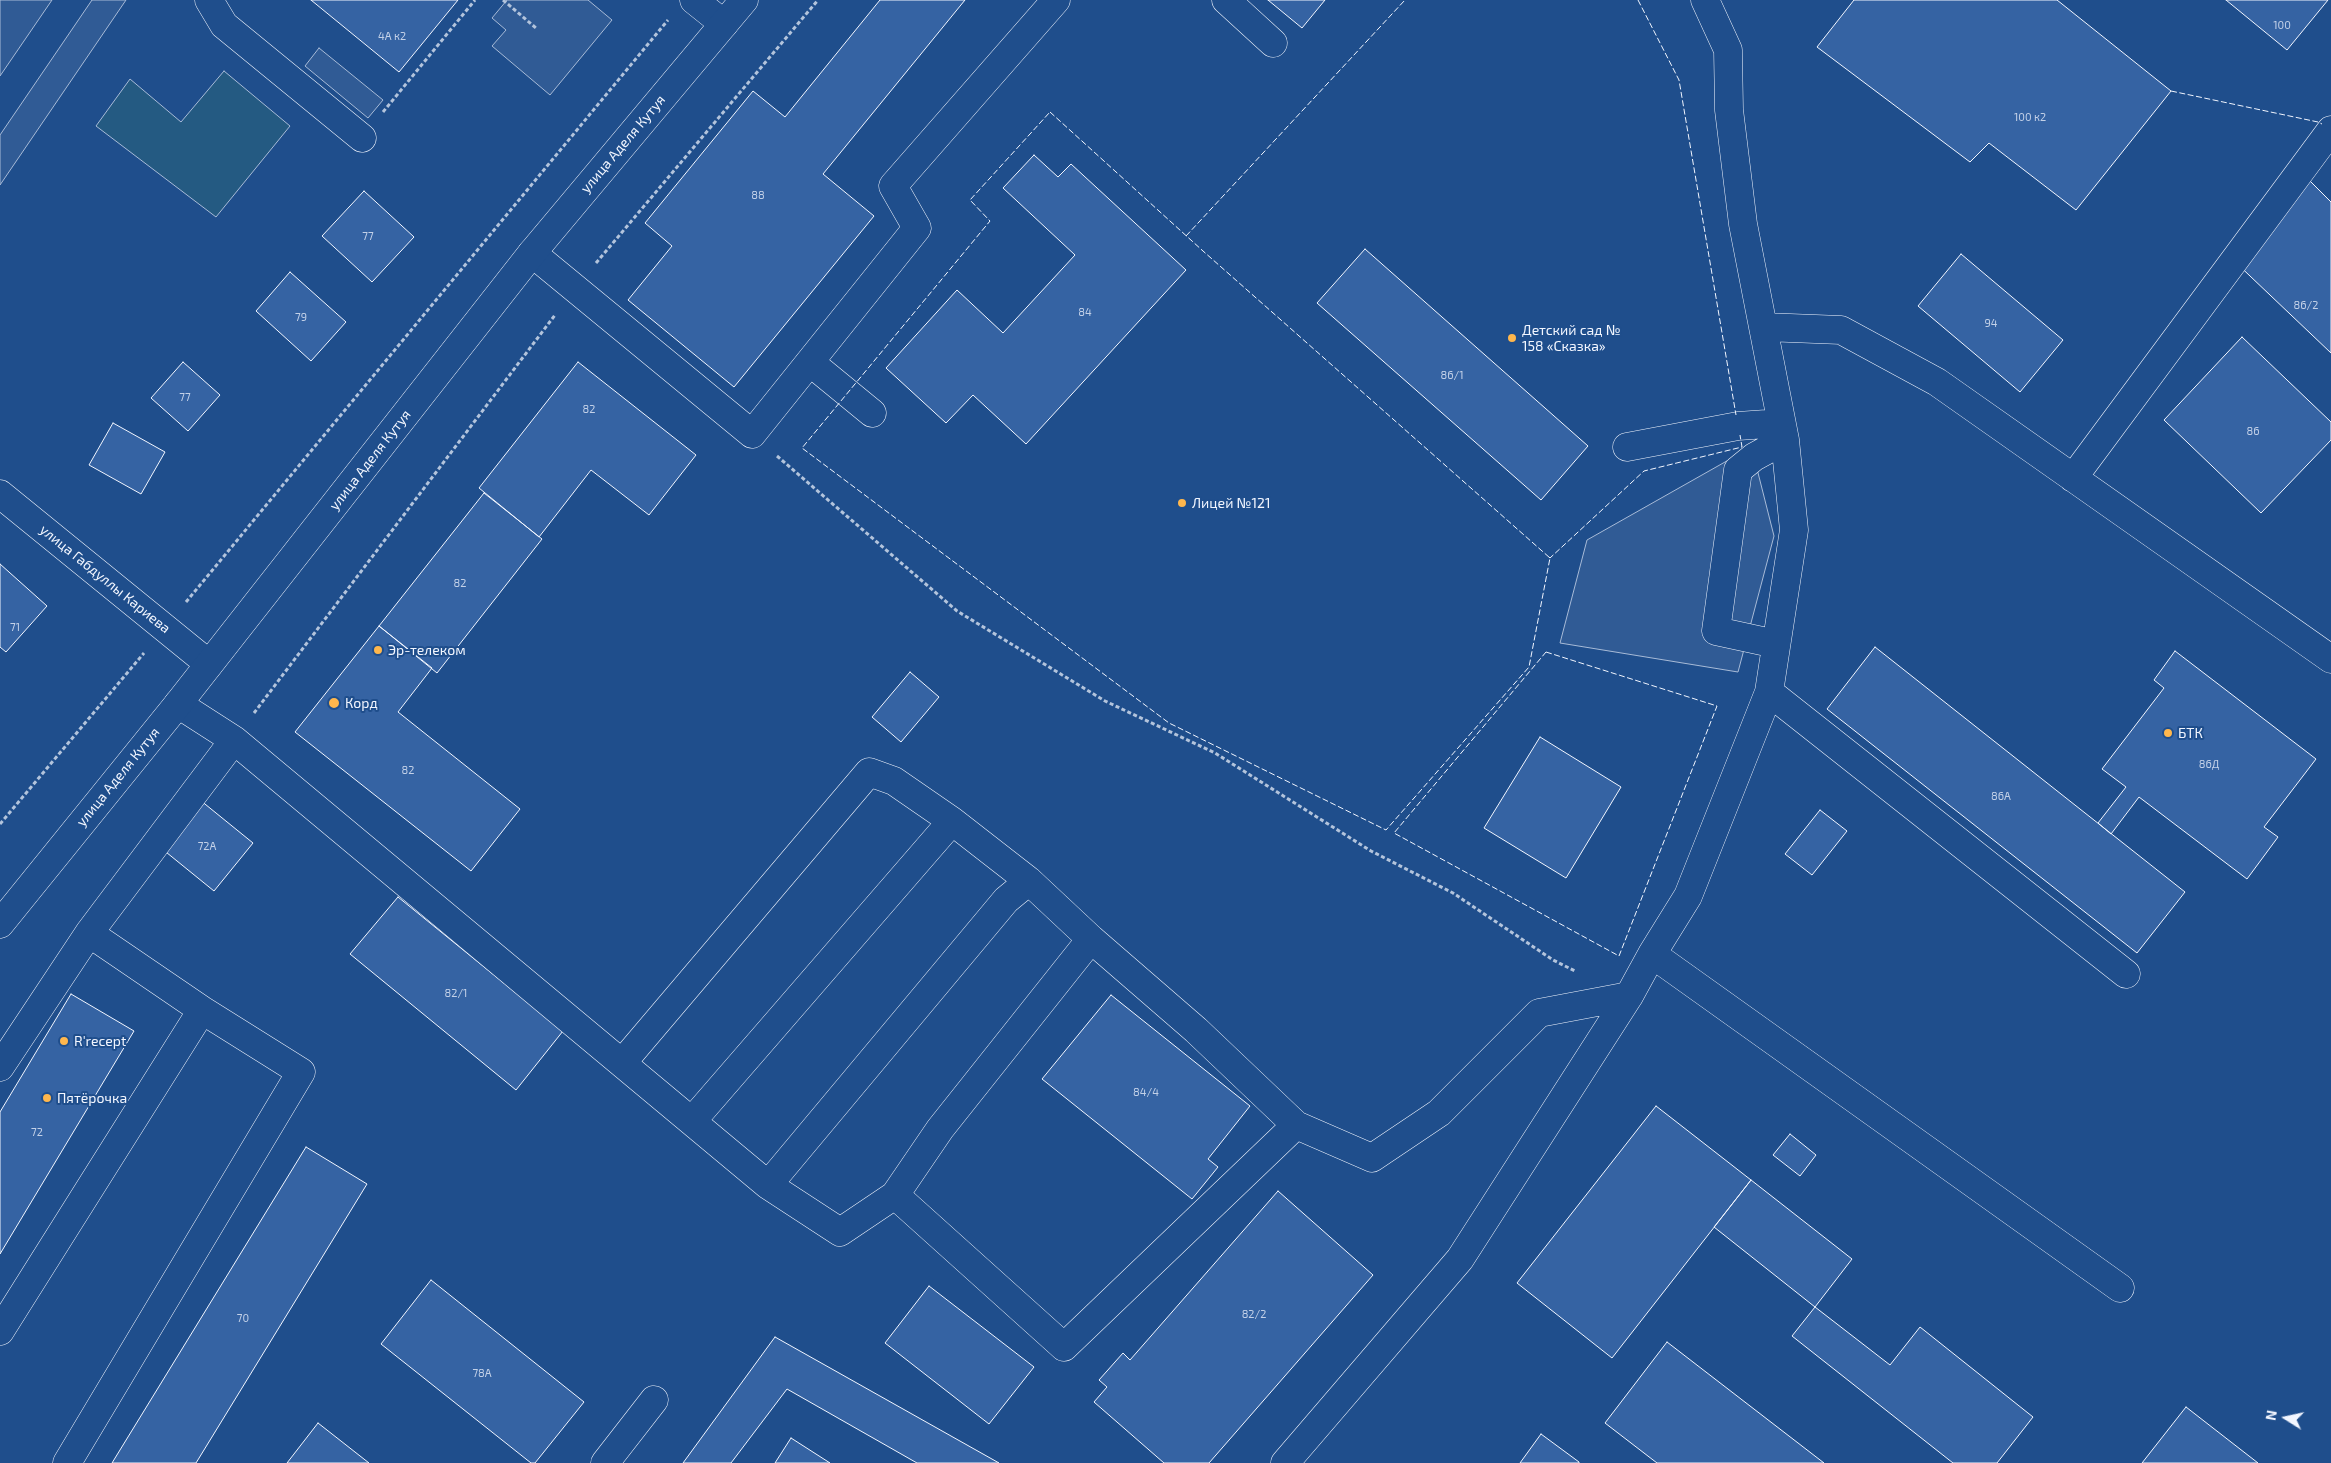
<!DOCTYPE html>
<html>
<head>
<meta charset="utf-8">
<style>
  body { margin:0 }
  #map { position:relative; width:2331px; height:1463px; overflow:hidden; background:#1f4e8c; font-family:"Exo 2",sans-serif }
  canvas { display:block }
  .north { position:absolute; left:2261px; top:1393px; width:50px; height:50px; -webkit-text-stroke:4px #1f4e8c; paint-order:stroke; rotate:280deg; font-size:14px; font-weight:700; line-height:20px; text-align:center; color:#f2f6ff }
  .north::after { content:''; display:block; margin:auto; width:18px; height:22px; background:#f2f6ff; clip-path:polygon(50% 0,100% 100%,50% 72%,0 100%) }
</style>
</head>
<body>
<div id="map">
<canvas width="2331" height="1463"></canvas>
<div class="north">N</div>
</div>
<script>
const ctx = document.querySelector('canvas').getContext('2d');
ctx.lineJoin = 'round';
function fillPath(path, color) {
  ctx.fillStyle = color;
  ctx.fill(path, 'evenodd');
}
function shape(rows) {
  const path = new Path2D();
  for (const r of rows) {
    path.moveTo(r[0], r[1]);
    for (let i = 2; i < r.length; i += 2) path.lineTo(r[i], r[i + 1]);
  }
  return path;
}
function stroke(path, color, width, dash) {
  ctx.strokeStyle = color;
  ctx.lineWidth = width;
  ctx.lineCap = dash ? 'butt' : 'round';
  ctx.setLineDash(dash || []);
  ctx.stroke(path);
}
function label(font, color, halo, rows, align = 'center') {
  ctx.font = font + ' "Exo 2",sans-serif';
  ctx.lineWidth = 4;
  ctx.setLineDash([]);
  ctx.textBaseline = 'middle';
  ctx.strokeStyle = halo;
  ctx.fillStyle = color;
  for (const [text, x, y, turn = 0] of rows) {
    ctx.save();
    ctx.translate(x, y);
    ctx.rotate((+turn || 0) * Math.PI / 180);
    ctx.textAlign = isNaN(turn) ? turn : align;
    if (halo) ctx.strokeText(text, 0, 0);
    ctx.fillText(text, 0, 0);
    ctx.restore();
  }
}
const green = shape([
  [224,71,290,126,216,217,96,126,130,79,181,122,224,71]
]);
fillPath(green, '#245a82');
stroke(green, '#a8bbd7', 1);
const parking = shape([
  [0,0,52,0,0,76,0,0],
  [92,0,126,0,0,185,0,135,92,0],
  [507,0,588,0,612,20,550,95,492,46,506,30,492,18,507,0],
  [319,48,383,100,368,118,305,66,319,48],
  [1748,449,1754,457,1774,536,1738,672,1560,643,1587,540,1748,449]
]);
fillPath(parking, '#305b95');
stroke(parking, '#a8bbd7', 1);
const building = shape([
  [311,0,458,0,399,72,311,0],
  [880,0,965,0,823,174,874,216,734,387,628,300,672,246,645,223,753,91,785,117,880,0],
  [1268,0,1325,0,1302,28,1268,0],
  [1854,0,2057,0,2171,91,2076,210,1989,143,1970,162,1817,47,1854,0],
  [2226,0,2328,0,2287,50,2226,0],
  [1034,155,1058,177,1071,164,1186,270,1026,444,973,395,946,423,886,368,957,290,1003,333,1075,255,1003,188,1034,155],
  [2306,177,2331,202,2331,353,2230,257,2306,177],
  [364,191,414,237,372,282,322,236,364,191],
  [1365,249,1588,446,1541,500,1317,303,1365,249],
  [1961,254,2063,340,2020,392,1918,306,1961,254],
  [290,272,346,322,311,361,256,311,290,272],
  [2242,337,2331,422,2331,440,2261,513,2164,420,2242,337],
  [183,362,220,395,188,431,151,398,183,362],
  [578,362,696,455,649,515,591,470,539,537,479,488,578,362],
  [113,423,165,452,141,494,89,465,113,423],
  [484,493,542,539,437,673,379,626,484,493],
  [0,564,47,606,6,652,0,647,0,564],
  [379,626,432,668,398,712,520,809,471,871,295,732,379,626],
  [1875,647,2185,892,2137,953,1827,709,1875,647],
  [2175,651,2316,759,2264,827,2278,837,2247,879,2139,797,2111,834,2098,823,2126,787,2102,769,2164,688,2154,680,2175,651],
  [910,672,939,697,901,742,872,717,910,672],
  [1540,737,1621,787,1566,878,1484,828,1540,737],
  [200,800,253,843,214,891,161,848,200,800],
  [1820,810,1847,831,1812,875,1785,854,1820,810],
  [398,897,563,1031,516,1090,350,954,398,897],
  [71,994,134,1031,0,1254,0,1112,71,994],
  [1111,995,1250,1106,1208,1159,1218,1167,1192,1199,1042,1079,1111,995],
  [1656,1106,1751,1180,1612,1358,1517,1283,1656,1106],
  [1790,1134,1816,1155,1800,1176,1773,1155,1790,1134],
  [306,1147,367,1184,196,1463,112,1463,306,1147],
  [1751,1180,1852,1259,1815,1307,1714,1227,1751,1180],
  [1278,1191,1373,1275,1209,1463,1164,1463,1094,1402,1107,1387,1099,1380,1123,1353,1130,1360,1278,1191],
  [431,1280,584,1402,535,1463,531,1463,381,1344,431,1280],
  [929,1286,1034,1367,989,1424,885,1343,929,1286],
  [1815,1307,1890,1365,1920,1327,2033,1417,1997,1463,1953,1463,1792,1336,1815,1307],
  [775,1337,999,1463,917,1463,787,1389,731,1463,683,1463,775,1337],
  [1667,1342,1824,1463,1657,1463,1605,1423,1667,1342],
  [2186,1407,2258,1463,2142,1463,2186,1407],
  [318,1423,369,1463,287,1463,318,1423],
  [1541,1434,1579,1462,1579,1463,1520,1463,1541,1434],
  [791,1438,830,1463,775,1463,791,1438]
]);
fillPath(building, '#3563a3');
stroke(building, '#f2f6ff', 1);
const minor = shape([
  [209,0,224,25,362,138],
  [694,0,724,24],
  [1226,0,1273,43],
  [532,253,752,434,917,228,893,186,1056,0],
  [1764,327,1841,330,1937,382,2331,659],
  [811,363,872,413],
  [1627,447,1738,426,1781,423],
  [2073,478,2331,130],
  [0,494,209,664],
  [1776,644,1716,631,1738,470,1754,457,1785,440],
  [1769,692,2126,974],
  [178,704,234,740,768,1185,840,1232,895,1195,940,1129,1091,939],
  [1652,954,2120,1288],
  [622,1063,869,772,894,781,952,821,1029,881,1091,939,1196,1030,1296,1125,1064,1347,895,1195],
  [0,1067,89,933,234,740],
  [692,1121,952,821],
  [1296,1125,1372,1158,1439,1113,1539,1013,1629,996],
  [768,1185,1006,900,1029,881],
  [0,1331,202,1010],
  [67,1463,301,1072,202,1010,89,933],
  [605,1463,654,1400],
  [1285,1463,1460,1259,1629,996,1652,954,1688,896,1769,692,1794,530,1785,440,1743,224,1729,110,1728,50,1705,0]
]);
const major = shape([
  [0,924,178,704,532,253,744,0]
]);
stroke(minor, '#f2f6ff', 29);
stroke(major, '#f2f6ff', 29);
stroke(shape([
  [503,0,536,28],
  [383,112,475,0],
  [596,263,818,0],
  [777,456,957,611,1105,701,1215,753,1371,851,1453,893,1553,960,1575,971],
  [186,602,668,20],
  [254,713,555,315],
  [0,824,144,653]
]), '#b3c4dc', 3, [4, 2.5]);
stroke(minor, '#1f4e8c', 28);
stroke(major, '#1f4e8c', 28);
stroke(shape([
  [1638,0,1679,80,1736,415],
  [2171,91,2318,122,2322,124],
  [1050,112,1203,251,1550,558,1529,667,1386,830,1169,723,802,448,990,221,970,200,1050,112],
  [1186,236,1405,0],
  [1549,557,1550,558,1644,471,1742,447,1740,435],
  [1546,652,1717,706,1619,956,1394,833,1546,652]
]), '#f2f6ff', 1, [6, 2.5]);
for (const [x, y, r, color] of [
  [1512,338,5,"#ffb74d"],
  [1182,503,5,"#ffb74d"],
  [378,650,5,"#ffb74d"],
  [334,703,6,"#ffb74d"],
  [2168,733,5,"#ffb74d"],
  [64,1041,5,"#ffb74d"],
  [47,1098,5,"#ffb74d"]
]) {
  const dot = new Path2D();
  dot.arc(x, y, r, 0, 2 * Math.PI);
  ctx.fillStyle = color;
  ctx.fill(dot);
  stroke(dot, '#1f4e8c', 2);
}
label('11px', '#c3d1e8', null, [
  ["100",2282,25],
  ["4А к2",392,36],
  ["100 к2",2030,117],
  ["88",758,195],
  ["77",368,236],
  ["86/2",2306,305],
  ["84",1085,312],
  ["79",301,317],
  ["94",1991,323],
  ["86/1",1452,375],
  ["77",185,397],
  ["82",589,409],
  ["86",2253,431],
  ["82",460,583],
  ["71",15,627],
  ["86Д",2209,764],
  ["82",408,770],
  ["86А",2001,796],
  ["72А",207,846],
  ["82/1",456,993],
  ["84/4",1146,1092],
  ["72",37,1132],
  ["82/2",1254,1314],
  ["70",243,1318],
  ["78А",482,1373]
]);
label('14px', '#f2f6ff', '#1f4e8c', [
  ["улица Аделя Кутуя",623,144,-50],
  ["улица Аделя Кутуя",370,460,-52],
  ["улица Габдуллы Кариева",105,579,39],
  ["улица Аделя Кутуя",118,777,-51]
]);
label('14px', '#f2f6ff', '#1f4e8c', [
  ["Детский сад №",1522,330],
  ["158 «Сказка»",1522,346],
  ["Лицей №121",1192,503],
  ["Эр-телеком",388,650],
  ["Корд",345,703],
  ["БТК",2178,733],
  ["R'recept",74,1041],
  ["Пятёрочка",57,1098]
], 'left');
</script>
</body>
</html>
